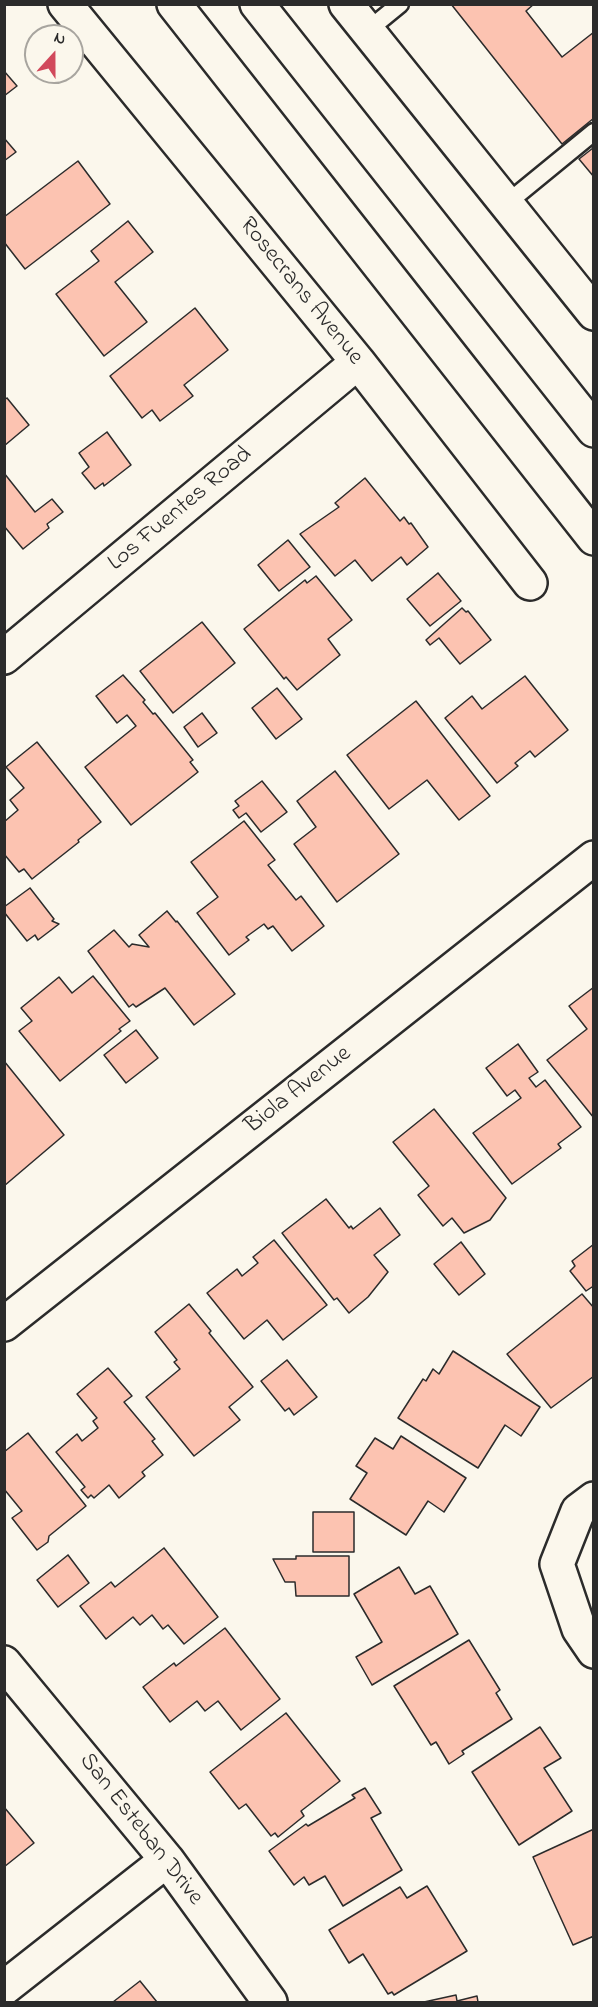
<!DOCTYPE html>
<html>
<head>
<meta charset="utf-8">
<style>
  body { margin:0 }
  #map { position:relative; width:598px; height:2007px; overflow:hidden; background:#fbf7ec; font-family:"Indie Flower",sans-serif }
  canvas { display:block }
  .frame { position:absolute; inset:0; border:6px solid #2b2b2b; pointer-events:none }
  .north { position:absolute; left:24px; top:24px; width:60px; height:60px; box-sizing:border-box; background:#fbf7ec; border:2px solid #a8a59f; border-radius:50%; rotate:21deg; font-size:16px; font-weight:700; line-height:24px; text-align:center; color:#2b2b2b }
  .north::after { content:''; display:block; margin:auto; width:21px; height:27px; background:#d1495b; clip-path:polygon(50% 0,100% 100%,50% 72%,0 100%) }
</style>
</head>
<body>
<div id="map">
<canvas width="598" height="2007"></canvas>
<div class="frame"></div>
<div class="north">N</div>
</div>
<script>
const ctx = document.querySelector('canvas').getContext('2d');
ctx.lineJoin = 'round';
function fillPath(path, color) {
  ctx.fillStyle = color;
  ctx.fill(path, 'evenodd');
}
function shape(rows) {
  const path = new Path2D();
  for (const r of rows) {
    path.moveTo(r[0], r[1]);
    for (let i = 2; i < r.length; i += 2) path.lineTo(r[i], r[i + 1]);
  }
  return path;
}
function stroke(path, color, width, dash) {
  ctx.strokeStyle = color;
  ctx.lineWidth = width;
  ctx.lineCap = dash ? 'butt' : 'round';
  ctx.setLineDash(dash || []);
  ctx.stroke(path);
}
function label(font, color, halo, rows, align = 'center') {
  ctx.font = font + ' "Indie Flower",sans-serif';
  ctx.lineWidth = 5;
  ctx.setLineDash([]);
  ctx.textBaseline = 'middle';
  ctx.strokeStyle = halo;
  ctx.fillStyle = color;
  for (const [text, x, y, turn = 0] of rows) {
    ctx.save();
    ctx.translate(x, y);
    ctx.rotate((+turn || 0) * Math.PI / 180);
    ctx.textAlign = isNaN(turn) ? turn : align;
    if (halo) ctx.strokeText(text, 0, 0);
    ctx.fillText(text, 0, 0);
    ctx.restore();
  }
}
const building = shape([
  [451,4,534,4,526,11,562,57,594,32,594,118,562,144,451,4],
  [4,71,17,86,4,96,4,71],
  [4,138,16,152,4,161,4,138],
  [594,141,594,177,579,159,593,148,590,144,594,141],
  [78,161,110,204,25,269,4,242,4,217,78,161],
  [128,221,153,252,115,282,147,322,104,356,56,294,99,261,91,251,128,221],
  [195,308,228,350,184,385,193,396,160,421,152,410,142,418,110,376,195,308],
  [7,398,29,425,4,446,4,400,7,398],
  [107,432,131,465,104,486,103,483,95,489,82,473,89,467,79,453,107,432],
  [4,473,35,512,52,499,63,512,47,524,49,528,23,549,4,526,4,473],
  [365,478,400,521,404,517,409,524,411,523,428,547,407,565,401,557,372,581,355,560,335,576,300,534,339,507,335,503,365,478],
  [288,540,310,567,279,591,258,565,288,540],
  [438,573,461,601,430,626,407,599,438,573],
  [316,576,352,620,328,639,340,655,297,690,286,677,284,679,244,629,305,580,307,583,316,576],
  [462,608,466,612,468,611,491,640,460,664,439,638,430,645,426,640,462,608],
  [202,622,235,663,173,713,140,671,202,622],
  [123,675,145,700,143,702,153,714,155,713,193,760,190,762,198,772,131,825,85,767,136,726,127,715,117,723,96,696,123,675],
  [525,676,568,730,535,757,530,751,515,763,518,766,497,783,445,718,472,696,482,709,525,676],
  [277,688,302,719,276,739,252,708,277,688],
  [416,701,490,796,459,820,427,780,389,809,347,755,416,701],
  [202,713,217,733,198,747,184,727,202,713],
  [37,742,101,822,78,840,79,842,32,879,24,869,19,872,4,854,4,822,18,810,10,800,24,788,6,767,37,742],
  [335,771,399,854,337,902,294,844,316,827,297,801,335,771],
  [262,781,287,812,261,832,246,813,239,818,233,810,239,806,235,801,262,781],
  [244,821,275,860,268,865,296,900,301,896,324,926,292,951,273,926,268,929,264,924,246,937,249,940,229,955,197,913,218,897,191,862,244,821],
  [30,888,54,919,52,921,59,924,38,940,35,935,27,941,4,912,4,907,30,888],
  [167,911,176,922,177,921,235,994,194,1025,165,988,136,1007,133,1004,129,1007,88,951,114,930,129,947,132,944,149,947,139,935,167,911],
  [93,976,130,1021,119,1029,121,1031,60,1081,19,1031,32,1021,21,1008,59,977,72,993,93,976],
  [594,987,594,1118,547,1060,587,1029,569,1006,594,987],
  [136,1030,158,1058,126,1083,104,1055,136,1030],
  [518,1044,538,1072,529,1078,536,1087,545,1080,581,1127,558,1144,561,1148,512,1184,473,1133,521,1098,515,1090,507,1096,486,1068,518,1044],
  [4,1061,64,1135,4,1186,4,1061],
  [434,1109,506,1198,490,1220,464,1233,452,1218,443,1226,418,1195,429,1186,393,1142,434,1109],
  [326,1199,349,1228,351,1226,353,1229,380,1208,400,1235,374,1255,388,1272,368,1297,349,1313,337,1298,334,1300,282,1233,326,1199],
  [274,1240,327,1305,283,1340,267,1320,244,1339,207,1293,237,1269,242,1276,258,1263,253,1257,274,1240],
  [461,1242,485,1274,459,1295,434,1264,461,1242],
  [594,1244,594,1289,592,1287,586,1291,570,1271,575,1266,572,1261,594,1244],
  [582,1294,594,1308,594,1376,551,1408,507,1354,582,1294],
  [189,1304,211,1331,209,1333,253,1387,229,1407,240,1420,194,1456,146,1397,180,1369,174,1362,177,1360,155,1332,189,1304],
  [453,1351,540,1407,521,1436,505,1425,478,1468,398,1418,423,1379,426,1381,433,1369,439,1374,453,1351],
  [287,1360,317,1397,294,1415,289,1408,285,1411,261,1381,287,1360],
  [108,1368,132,1396,124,1402,155,1439,152,1441,163,1455,142,1472,145,1476,119,1498,109,1485,94,1498,91,1495,88,1498,81,1490,85,1487,56,1452,77,1434,82,1441,98,1428,93,1421,97,1418,77,1394,108,1368],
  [28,1433,86,1506,49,1536,48,1542,37,1550,12,1518,22,1511,4,1489,4,1452,28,1433],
  [401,1436,466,1478,444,1512,428,1501,406,1535,350,1499,367,1473,356,1466,375,1438,393,1449,401,1436],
  [313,1512,354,1512,354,1552,313,1552,313,1512],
  [164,1548,218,1617,184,1644,168,1625,163,1629,152,1615,140,1625,133,1617,106,1639,80,1606,111,1582,115,1587,164,1548],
  [68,1555,89,1583,58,1607,37,1580,68,1555],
  [296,1556,349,1556,349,1596,296,1596,295,1582,285,1582,273,1559,296,1559,296,1556],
  [399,1567,415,1594,430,1586,458,1634,372,1685,356,1657,382,1642,354,1594,399,1567],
  [225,1628,280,1699,241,1730,218,1701,205,1711,197,1701,170,1722,143,1687,174,1663,176,1666,225,1628],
  [469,1640,500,1690,496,1693,512,1719,462,1751,464,1754,449,1764,436,1742,431,1745,394,1686,469,1640],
  [286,1713,340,1781,301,1811,304,1816,278,1837,275,1833,271,1836,246,1804,239,1809,210,1772,286,1713],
  [540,1727,561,1758,544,1768,572,1811,519,1845,472,1772,540,1727],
  [365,1788,381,1813,371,1818,402,1870,343,1906,325,1876,309,1885,304,1877,294,1885,269,1851,306,1824,308,1826,355,1798,352,1795,365,1788],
  [4,1807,34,1843,4,1867,4,1807],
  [594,1829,594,1936,573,1945,533,1857,594,1829],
  [427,1886,467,1951,394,1995,392,1992,388,1994,363,1954,349,1963,329,1930,400,1887,407,1898,427,1886],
  [140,1981,157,2002,113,2002,140,1981],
  [456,1995,457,2001,477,1996,478,2002,424,2002,456,1995]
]);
fillPath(building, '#fcc3b1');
stroke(building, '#2b2b2b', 1.5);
const lane = shape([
  [367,31,400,4],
  [506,204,594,132]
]);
const street = shape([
  [65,4,358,362,530,583],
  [346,4,594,313],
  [4,657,358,362],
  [594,1499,578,1511,557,1564,579,1629,594,1651],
  [4,1663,167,1860,270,2002],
  [4,1988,167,1860]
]);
const secondary = shape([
  [4,1324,594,858]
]);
const primary = shape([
  [174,4,594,538],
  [257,4,594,430]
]);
stroke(lane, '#2b2b2b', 21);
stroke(street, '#2b2b2b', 38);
stroke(secondary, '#2b2b2b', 38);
stroke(primary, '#2b2b2b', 38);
stroke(lane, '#fbf7ec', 16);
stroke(street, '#fbf7ec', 33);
stroke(secondary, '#fbf7ec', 33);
stroke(primary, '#fbf7ec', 33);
label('24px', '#2b2b2b', '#fbf7ec', [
  ["Rosecrans Avenue",300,292,51],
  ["Los Fuentes Road",181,510,-40],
  ["Biola Avenue",299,1091,-38],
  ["San Esteban Drive",140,1830,52]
]);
</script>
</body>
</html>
